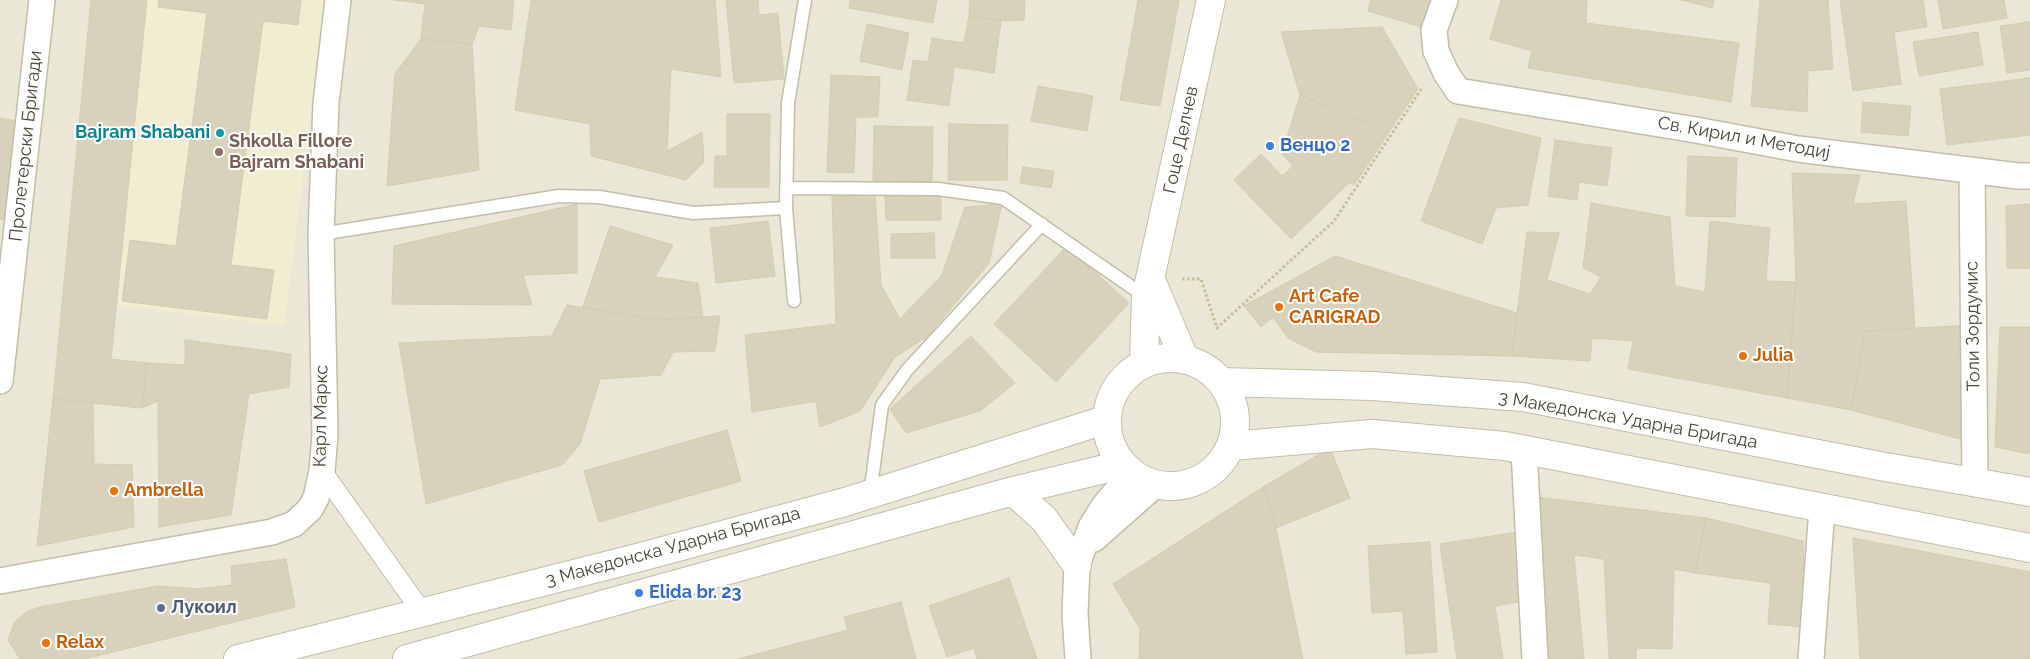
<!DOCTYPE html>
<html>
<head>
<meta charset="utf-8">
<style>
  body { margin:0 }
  canvas { display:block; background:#f6f4e9 }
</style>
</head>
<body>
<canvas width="2030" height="659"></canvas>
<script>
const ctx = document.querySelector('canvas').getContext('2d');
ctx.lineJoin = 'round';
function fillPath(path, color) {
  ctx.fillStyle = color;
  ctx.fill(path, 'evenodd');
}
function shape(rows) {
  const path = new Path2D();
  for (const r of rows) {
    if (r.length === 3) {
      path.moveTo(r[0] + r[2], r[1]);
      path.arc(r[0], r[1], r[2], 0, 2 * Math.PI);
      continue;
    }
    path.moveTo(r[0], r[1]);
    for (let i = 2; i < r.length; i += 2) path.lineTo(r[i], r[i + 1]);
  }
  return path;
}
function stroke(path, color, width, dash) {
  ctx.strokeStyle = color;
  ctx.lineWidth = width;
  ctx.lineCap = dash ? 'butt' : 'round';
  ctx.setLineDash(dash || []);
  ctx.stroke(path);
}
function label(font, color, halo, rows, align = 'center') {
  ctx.font = font + ' Raleway,sans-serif';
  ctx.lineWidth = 4;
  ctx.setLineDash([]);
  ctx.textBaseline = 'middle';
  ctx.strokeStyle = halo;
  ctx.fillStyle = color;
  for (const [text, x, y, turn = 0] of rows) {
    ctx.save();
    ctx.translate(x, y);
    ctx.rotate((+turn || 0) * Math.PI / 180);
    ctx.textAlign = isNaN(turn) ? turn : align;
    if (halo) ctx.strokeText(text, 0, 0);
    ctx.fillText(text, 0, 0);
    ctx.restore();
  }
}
fillPath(shape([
  [0,0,2030,0,2030,659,0,659]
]), '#eae7d6');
fillPath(shape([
  [147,0,326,0,284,326,117,305]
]), '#f0edd1');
const building = shape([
  [91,0,147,0,111,359,147,363,142,408,53,399,91,0],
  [159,0,301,0,298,25,263,21,231,265,274,270,267,319,122,301,130,240,176,246,207,13,158,7,159,0],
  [394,0,514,0,511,30,479,26,472,44,421,39,425,4,394,0],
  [531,0,715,0,721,77,671,69,667,151,702,132,704,162,686,180,591,156,590,124,515,110,531,0],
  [726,0,758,0,759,15,778,13,784,79,734,83,726,0],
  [850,0,937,0,933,23,849,8,850,0],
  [970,0,1025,0,1024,20,1001,21,969,16,970,0],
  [1138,0,1179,0,1160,106,1120,100,1138,0],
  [1371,0,1434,0,1425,28,1368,11,1371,0],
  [1501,0,1587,0,1586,23,1739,43,1731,102,1528,68,1532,51,1490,39,1501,0],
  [1682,0,1714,0,1712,8,1682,0],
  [1760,0,1828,0,1833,69,1808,71,1807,112,1751,106,1760,0],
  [1840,0,1923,0,1927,27,1894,32,1901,84,1853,91,1840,0],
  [1938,0,2004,0,2007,18,1943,29,1938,0],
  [969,16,1001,21,994,73,954,67,949,106,907,100,913,60,928,62,932,38,964,43,969,16],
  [2030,22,2030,70,2007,73,2000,26,2030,22],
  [867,24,909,33,902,70,860,61,867,24],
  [1382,27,1418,89,1389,132,1300,95,1281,32,1382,27],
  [1978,32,1983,65,1919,76,1913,42,1978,32],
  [421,39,472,44,479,170,387,186,395,74,421,39],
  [831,75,880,77,878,117,856,117,854,173,827,172,831,75],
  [2030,78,2030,135,1947,145,1940,89,2030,78],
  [1038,86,1093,96,1087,131,1031,121,1038,86],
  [1300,95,1389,132,1354,185,1350,182,1291,239,1234,180,1261,154,1282,176,1293,166,1282,154,1300,95],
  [1863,102,1911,106,1908,136,1861,132,1863,102],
  [727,114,770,114,769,187,714,187,715,156,727,156,727,114],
  [0,118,24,122,11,219,0,219,0,118],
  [1459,118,1541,138,1528,205,1496,208,1482,244,1421,221,1459,118],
  [949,124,1008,125,1007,180,948,180,949,124],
  [874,126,933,127,932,182,873,181,874,126],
  [1555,140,1612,148,1607,186,1579,182,1577,200,1548,196,1555,140],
  [1688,156,1737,158,1735,217,1686,216,1688,156],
  [1023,167,1054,171,1051,188,1020,183,1023,167],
  [1792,173,1860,175,1853,204,1906,201,1915,329,1865,331,1851,410,1787,398,1796,282,1792,173],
  [875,194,881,285,900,319,942,275,965,207,1002,204,989,263,928,336,895,357,860,411,820,427,816,401,752,412,745,335,836,324,832,197,875,194],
  [885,196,941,196,941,220,886,220,885,196],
  [1591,203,1670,217,1675,286,1705,292,1710,221,1770,228,1766,281,1796,282,1787,398,1628,369,1633,341,1592,338,1590,361,1512,356,1527,232,1559,233,1547,280,1590,294,1601,277,1583,268,1591,203],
  [577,204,577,273,523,275,532,305,392,304,394,246,577,204],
  [2030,204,2030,268,2007,268,2006,206,2030,204],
  [768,221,775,276,716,283,710,228,768,221],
  [610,226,673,245,655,277,698,283,703,317,656,320,583,307,610,226],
  [934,233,935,258,891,258,891,234,934,233],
  [1067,246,1129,303,1056,382,994,324,1067,246],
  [1335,256,1517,313,1512,356,1316,352,1288,338,1273,317,1261,327,1244,306,1335,256],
  [567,305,656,320,720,316,715,351,673,352,661,375,600,379,580,444,562,465,426,504,399,343,552,336,567,305],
  [1971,325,1964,440,1851,410,1865,331,1971,325],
  [2000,327,2030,327,2030,454,1995,447,2000,327],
  [971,336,1015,383,980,411,906,433,890,409,971,336],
  [185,340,291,354,289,387,249,394,231,515,159,527,158,401,142,408,147,363,185,365,185,340],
  [53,399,93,403,94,464,132,465,134,527,37,546,53,399],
  [727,430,741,481,599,522,584,471,727,430],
  [1330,448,1350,498,1276,528,1263,487,1330,448],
  [1263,487,1276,528,1303,659,1139,659,1140,629,1113,584,1263,487],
  [1537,497,1706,518,1695,573,1674,569,1672,649,1636,648,1636,659,1609,659,1604,559,1574,555,1584,659,1545,659,1537,497],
  [1706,518,1803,541,1805,627,1768,624,1771,583,1695,573,1706,518],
  [1518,532,1528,600,1495,606,1503,659,1457,659,1440,544,1518,532],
  [1853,538,2030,572,2030,659,1860,659,1853,538],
  [1430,542,1437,652,1406,654,1403,611,1372,613,1368,546,1430,542],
  [286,559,295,607,85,659,20,659,8,640,14,623,26,612,40,607,158,586,198,589,232,585,231,566,286,559],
  [1009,578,1037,659,977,659,974,648,947,657,929,606,1009,578],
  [901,602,916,659,738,659,848,630,844,617,901,602]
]);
fillPath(building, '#d8d2bd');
stroke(building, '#d4ccaf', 1);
const service = shape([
  [786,188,938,189,1003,198,1146,297],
  [321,234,559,196,599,197,693,213,786,208],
  [794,301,786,208,788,103,805,0],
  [870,494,882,405,907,370,1042,224]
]);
const pedestrian = shape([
  [322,471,422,612]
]);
const minor = shape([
  [1445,0,1434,30,1436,51,1446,73,1458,91,1696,130,1798,149,2018,176,2030,176],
  [1972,171,1975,482],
  [0,381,42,0],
  [1524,450,1535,659],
  [1094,539,1156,484],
  [0,581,272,532,294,524,310,509,316,498,322,471,325,435,321,234,326,103,338,0],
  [1078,659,1075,614,1077,565,1091,527,1104,506,1132,473],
  [1811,659,1822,508]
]);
const tertiary = shape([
  [1151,280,1184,358],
  [1171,422,64],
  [1144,364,1146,297,1211,0],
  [1222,382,1372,386,1523,397,1880,466,2030,492],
  [1231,446,1372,434,1505,446,2030,548],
  [1013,491,1044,519,1077,565],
  [238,659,637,558,845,502,1105,420],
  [407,659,1013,491,1121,465]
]);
stroke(service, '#c2beaa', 15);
stroke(pedestrian, '#c2beaa', 21);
stroke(minor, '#c2beaa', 28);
stroke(tertiary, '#c2beaa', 30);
stroke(shape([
  [1182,279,1201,279,1217,328,1334,221,1422,88]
]), '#c5be9a', 3, [2.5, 2.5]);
stroke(service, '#fff', 12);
stroke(pedestrian, '#fff', 19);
stroke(minor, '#fff', 25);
stroke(tertiary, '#fff', 28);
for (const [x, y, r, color] of [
  [220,133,5,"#0f9aa8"],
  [1270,146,5,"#3f7fe0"],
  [219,152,5,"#8d6e63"],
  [1279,307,5,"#e8710a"],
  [1743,356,5,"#e8710a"],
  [114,491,5,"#e8710a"],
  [639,593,5,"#3f7fe0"],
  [161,608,5,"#5c6f8a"],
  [46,643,5,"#e8710a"]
]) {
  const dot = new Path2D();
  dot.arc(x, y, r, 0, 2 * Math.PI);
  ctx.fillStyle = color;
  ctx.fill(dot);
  stroke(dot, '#fff', 2);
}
label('bold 18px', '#0d838f', '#fff', [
  ["Bajram Shabani",210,133]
], 'right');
label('18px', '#4a4636', '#fff', [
  ["Св. Кирил и Методиј",1744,138,10],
  ["Гоце Делчев",1181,140,-78],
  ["Пролетерски Бригади",26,146,-84],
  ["Толи Зордумис",1973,326,-91],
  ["Карл Маркс",321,416,-89],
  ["3 Македонска Ударна Бригада",1628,420,10],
  ["3 Македонска Ударна Бригада",673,547,-15]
]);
label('bold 18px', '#785e54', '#fff', [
  ["Shkolla Fillore",229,142],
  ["Bajram Shabani",229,163]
], 'left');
label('bold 18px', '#366cbe', '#fff', [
  ["Венцо 2",1280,146],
  ["Elida br. 23",649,593]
], 'left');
label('bold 18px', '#c56008', '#fff', [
  ["Art Cafe",1289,297],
  ["CARIGRAD",1289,318],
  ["Julia",1753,356],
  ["Ambrella",124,491],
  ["Relax",56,643]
], 'left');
label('bold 18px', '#4e5e75', '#fff', [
  ["Лукоил",171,608]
], 'left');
</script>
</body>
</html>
